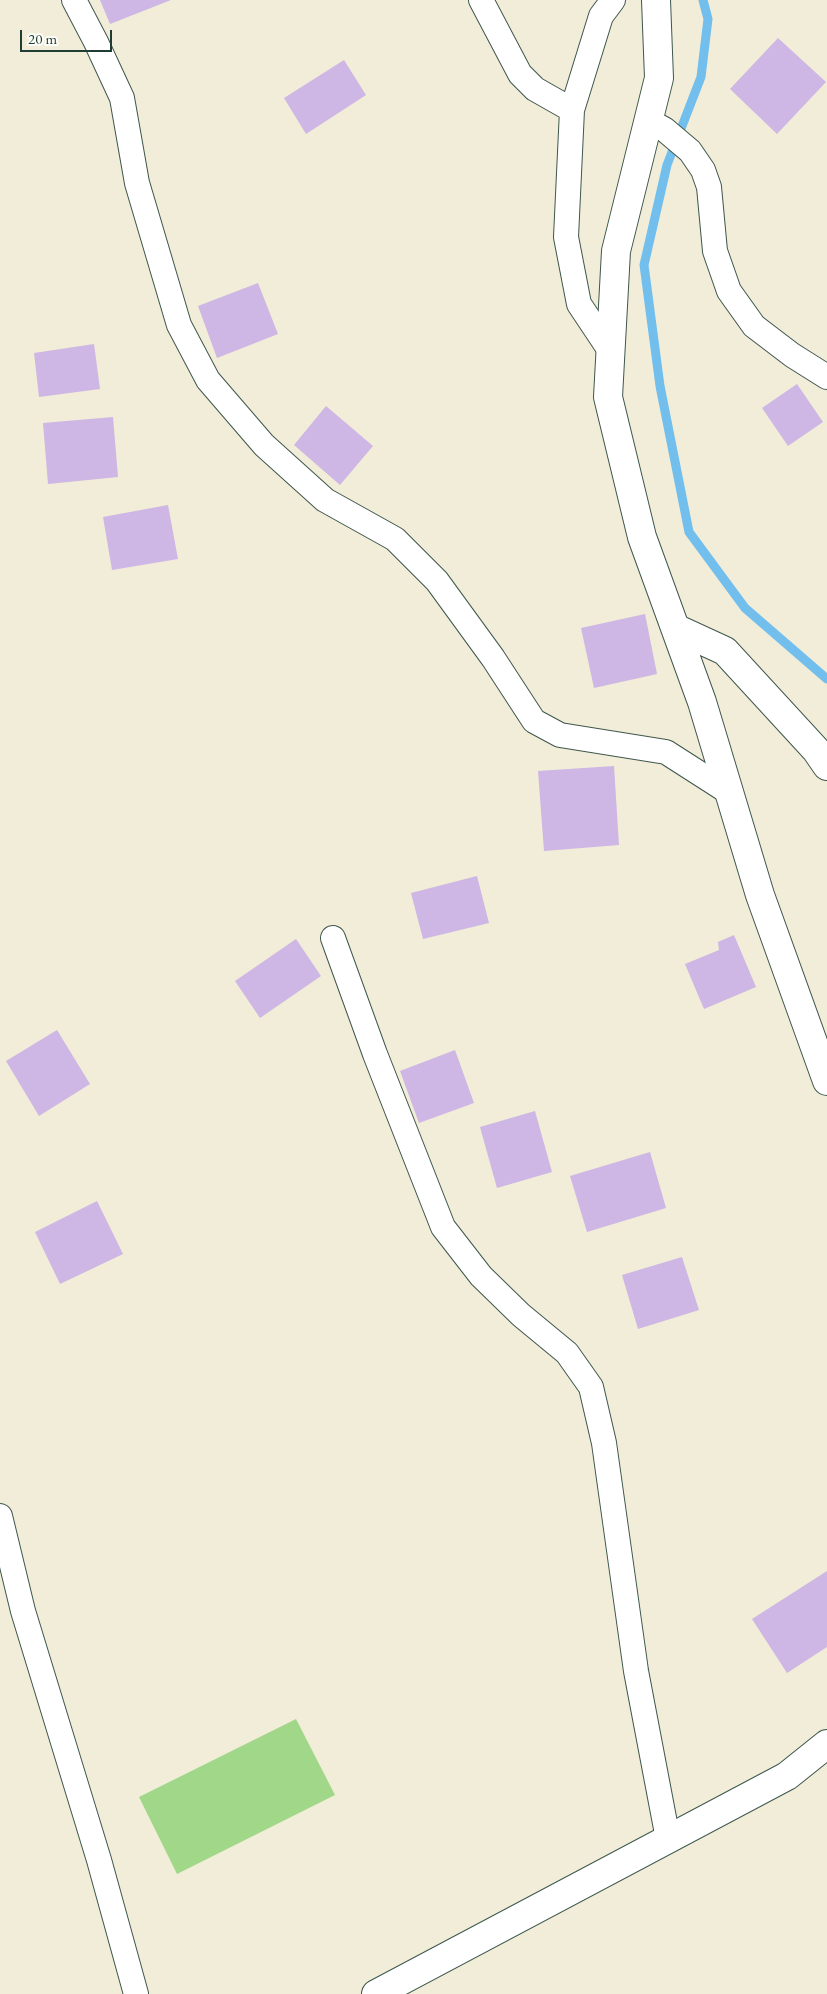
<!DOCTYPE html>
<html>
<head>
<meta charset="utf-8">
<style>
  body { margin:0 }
  #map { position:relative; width:827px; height:1994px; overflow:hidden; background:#f1edd8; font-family:"EB Garamond",serif }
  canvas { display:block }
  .scale { position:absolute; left:20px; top:30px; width:92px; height:22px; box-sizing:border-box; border:2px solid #1f3d34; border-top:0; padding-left:6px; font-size:15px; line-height:18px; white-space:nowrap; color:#1f3d34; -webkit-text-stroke:4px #fdfcf7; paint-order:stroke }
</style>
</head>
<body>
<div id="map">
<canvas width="827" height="1994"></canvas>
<div class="scale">20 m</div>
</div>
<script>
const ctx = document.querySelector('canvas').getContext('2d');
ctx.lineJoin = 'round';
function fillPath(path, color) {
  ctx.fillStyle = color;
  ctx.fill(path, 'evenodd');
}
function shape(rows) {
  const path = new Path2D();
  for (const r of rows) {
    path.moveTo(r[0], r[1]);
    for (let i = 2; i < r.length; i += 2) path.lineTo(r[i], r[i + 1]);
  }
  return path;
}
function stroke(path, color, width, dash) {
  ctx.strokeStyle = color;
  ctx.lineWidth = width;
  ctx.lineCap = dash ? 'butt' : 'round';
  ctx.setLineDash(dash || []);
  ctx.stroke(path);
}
fillPath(shape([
  [296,1719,335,1795,177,1874,139,1797]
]), '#a1d789');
stroke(shape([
  [703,0,708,19,701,77,667,165,644,265,660,386,689,532,745,608,827,679]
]), '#72beec', 9);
fillPath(shape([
  [100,0,171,0,110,24],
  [778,38,826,82,777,134,730,89],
  [344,60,366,95,306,134,284,98],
  [258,283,278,334,217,358,198,306],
  [94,344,100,389,39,397,34,353],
  [797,384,823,422,788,446,762,408],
  [326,406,373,446,340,485,294,445],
  [113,417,118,477,48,484,43,423],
  [168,505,178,559,112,570,103,517],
  [645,614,657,674,594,688,581,628],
  [614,766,619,845,544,851,538,771],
  [477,876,489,923,423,939,411,893],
  [734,935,756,987,704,1009,685,964,719,950,718,942],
  [296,939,321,976,260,1018,235,981],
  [57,1030,90,1084,39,1116,6,1061],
  [455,1050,474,1103,419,1123,400,1071],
  [535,1111,552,1172,497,1188,480,1127],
  [650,1152,666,1208,587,1232,570,1176],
  [97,1201,123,1254,60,1284,35,1232],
  [682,1257,699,1310,638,1329,622,1275],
  [827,1571,827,1647,787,1673,752,1619]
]), '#ceb6e5');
const street = shape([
  [74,0,96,42,122,98,137,183,179,325,208,380,264,445,325,500,395,539,437,581,493,658,534,721,560,735,666,752,730,793],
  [481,0,520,74,535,89,572,110],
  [647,120,664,129,690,151,703,170,709,187,715,251,729,291,754,326,792,355,827,377],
  [611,352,579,304,566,237,572,110,601,16,613,0],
  [333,938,375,1054,443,1227,481,1276,521,1315,567,1353,591,1387,604,1443,636,1671,668,1839],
  [0,1516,23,1611,99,1860,136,1994]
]);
const secondary = shape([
  [656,0,659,78,616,251,608,397,642,537,702,702,760,895,827,1081],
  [675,628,725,651,816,750,827,766],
  [376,1994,787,1776,827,1744]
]);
stroke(street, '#3e574d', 26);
stroke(secondary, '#3e574d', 30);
stroke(street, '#fff', 24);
stroke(secondary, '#fff', 28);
</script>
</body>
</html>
